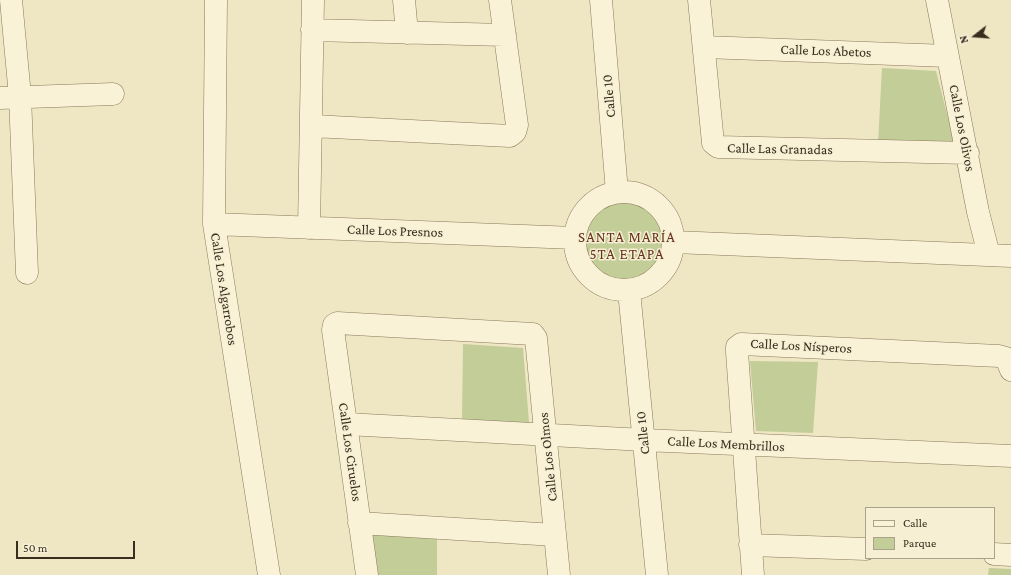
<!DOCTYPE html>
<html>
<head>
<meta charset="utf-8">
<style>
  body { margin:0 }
  #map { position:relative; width:1011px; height:575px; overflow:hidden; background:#efe6c4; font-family:"Crimson Pro",serif }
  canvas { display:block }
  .legend { position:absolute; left:865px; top:507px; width:130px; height:52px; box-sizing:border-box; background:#f6efd4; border:1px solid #aaa28b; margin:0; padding:5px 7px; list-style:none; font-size:12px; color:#392e1e }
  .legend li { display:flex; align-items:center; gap:8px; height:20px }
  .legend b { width:20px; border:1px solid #aaa28b }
  .north { position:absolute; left:955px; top:16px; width:40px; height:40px; -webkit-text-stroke:3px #f6efd4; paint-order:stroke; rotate:253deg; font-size:11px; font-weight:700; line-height:16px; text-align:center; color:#392e1e }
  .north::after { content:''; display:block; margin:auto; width:14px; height:18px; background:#392e1e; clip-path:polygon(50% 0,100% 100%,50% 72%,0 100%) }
  .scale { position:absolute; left:16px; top:541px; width:119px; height:18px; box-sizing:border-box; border:2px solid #392e1e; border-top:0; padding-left:5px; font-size:12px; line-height:14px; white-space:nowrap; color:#392e1e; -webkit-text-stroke:3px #f6efd4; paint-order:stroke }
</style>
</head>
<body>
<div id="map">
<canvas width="1011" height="575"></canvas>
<ul class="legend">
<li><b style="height:5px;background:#f9f2d7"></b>Calle</li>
<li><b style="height:11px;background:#c2cd97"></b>Parque</li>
</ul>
<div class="north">N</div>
<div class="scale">50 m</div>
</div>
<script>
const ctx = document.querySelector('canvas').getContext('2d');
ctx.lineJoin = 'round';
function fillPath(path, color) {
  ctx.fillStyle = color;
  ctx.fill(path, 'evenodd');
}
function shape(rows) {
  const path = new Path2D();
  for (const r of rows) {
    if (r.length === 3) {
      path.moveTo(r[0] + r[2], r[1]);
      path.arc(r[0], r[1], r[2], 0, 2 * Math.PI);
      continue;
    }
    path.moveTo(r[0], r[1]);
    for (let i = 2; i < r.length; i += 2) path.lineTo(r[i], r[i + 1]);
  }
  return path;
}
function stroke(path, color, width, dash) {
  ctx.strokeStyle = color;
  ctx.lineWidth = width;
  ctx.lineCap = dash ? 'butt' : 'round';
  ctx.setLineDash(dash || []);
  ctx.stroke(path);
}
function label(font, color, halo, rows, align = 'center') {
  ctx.font = font + ' "Crimson Pro",serif';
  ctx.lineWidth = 3;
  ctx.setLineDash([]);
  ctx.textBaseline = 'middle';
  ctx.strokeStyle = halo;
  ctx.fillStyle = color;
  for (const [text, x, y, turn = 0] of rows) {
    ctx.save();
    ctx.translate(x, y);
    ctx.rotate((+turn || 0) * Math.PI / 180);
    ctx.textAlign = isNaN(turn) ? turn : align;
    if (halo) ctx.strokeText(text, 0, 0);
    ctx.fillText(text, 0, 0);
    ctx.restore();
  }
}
fillPath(shape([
  [882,68,936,71,955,145,878,144],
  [625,242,40],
  [463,344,523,348,529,423,462,421],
  [750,361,818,362,813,433,756,431],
  [363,526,437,531,437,575,373,575],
  [989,568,1011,569,1011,575,988,575]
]), '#c2cd97');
const minor = shape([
  [11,0,20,96,27,273],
  [216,0,214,224,269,575],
  [404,0,407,33],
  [601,0,617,192],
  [699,0,713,143,718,147,968,153],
  [937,0,978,212,989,255],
  [312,30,505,35],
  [704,47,948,56],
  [0,98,113,94],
  [312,126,510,136,515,132,517,125,500,0],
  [624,241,49],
  [214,224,575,238],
  [309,228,313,0],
  [674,242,1011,256],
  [629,291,657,575],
  [346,424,644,440,1011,456],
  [359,523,555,535],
  [750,545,866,549],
  [994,554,1011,555],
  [367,575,333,330,334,325,337,323,533,334,536,338,559,575],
  [753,575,737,352,737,347,741,344,999,356,1006,358,1011,370]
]);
stroke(minor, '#8a785a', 23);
stroke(minor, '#f9f2d7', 22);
label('14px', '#392e1e', '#f6efd4', [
  ["Calle Los Abetos",826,51,2],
  ["Calle 10",609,96,-95],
  ["Calle Los Olivos",962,128,79],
  ["Calle Las Granadas",780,149,1],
  ["Calle Los Presnos",395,231,2],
  ["Calle Los Algarrobos",224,289,81],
  ["Calle Los Nísperos",801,346,3],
  ["Calle 10",643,433,-96],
  ["Calle Los Membrillos",726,444,3],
  ["Calle Los Ciruelos",350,452,82],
  ["Calle Los Olmos",548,457,-96]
]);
ctx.letterSpacing = '1px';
label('15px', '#67331d', '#f6efd4', [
  ["SANTA MARÍA",627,237],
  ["5TA ETAPA",627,254]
]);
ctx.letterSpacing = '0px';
</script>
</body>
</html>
